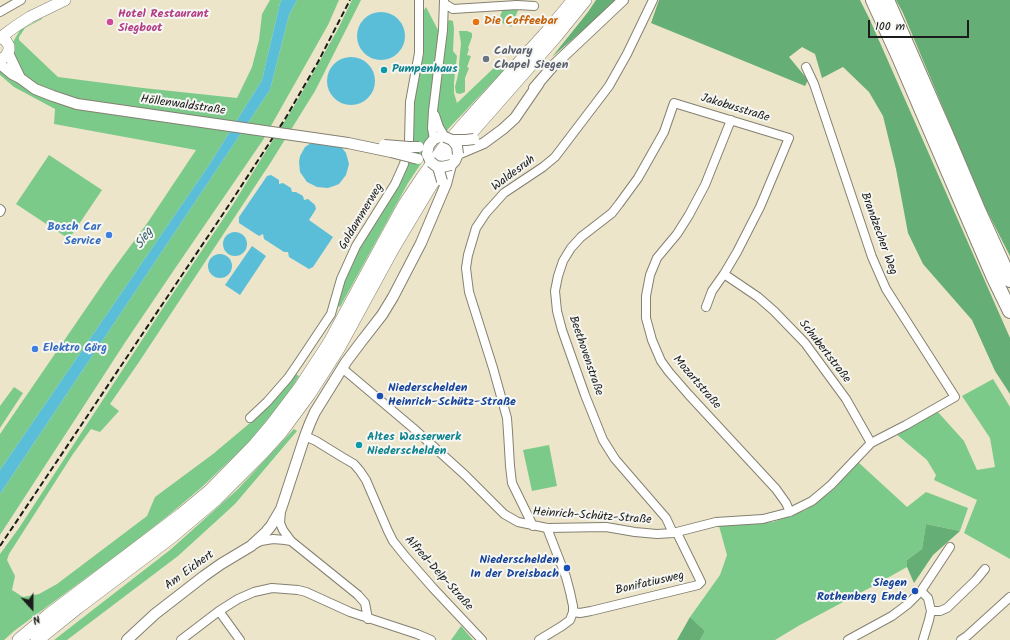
<!DOCTYPE html>
<html>
<head>
<meta charset="utf-8">
<style>
  body { margin:0 }
  #map { position:relative; width:1010px; height:640px; overflow:hidden; background:#ede5c9; font-family:Kalam,sans-serif }
  canvas { display:block }
  .north { position:absolute; left:12px; top:588px; width:40px; height:40px; -webkit-text-stroke:3px #f6f6f2; paint-order:stroke; rotate:159deg; font-size:11px; font-weight:700; line-height:16px; text-align:center; color:#1c1c1c }
  .north::after { content:''; display:block; margin:auto; width:14px; height:18px; background:#1c1c1c; clip-path:polygon(50% 0,100% 100%,50% 72%,0 100%) }
  .scale { position:absolute; left:868px; top:20px; width:101px; height:18px; box-sizing:border-box; border:2px solid #1c1c1c; border-top:0; padding-left:5px; font-size:12px; line-height:14px; white-space:nowrap; color:#1c1c1c; -webkit-text-stroke:3px #f6f6f2; paint-order:stroke }
</style>
</head>
<body>
<div id="map">
<canvas width="1010" height="640"></canvas>
<div class="north">N</div>
<div class="scale">100 m</div>
</div>
<script>
const ctx = document.querySelector('canvas').getContext('2d');
ctx.lineJoin = 'round';
function fillPath(path, color) {
  ctx.fillStyle = color;
  ctx.fill(path, 'evenodd');
}
function shape(rows) {
  const path = new Path2D();
  for (const r of rows) {
    if (r.length === 3) {
      path.moveTo(r[0] + r[2], r[1]);
      path.arc(r[0], r[1], r[2], 0, 2 * Math.PI);
      continue;
    }
    path.moveTo(r[0], r[1]);
    for (let i = 2; i < r.length; i += 2) path.lineTo(r[i], r[i + 1]);
  }
  return path;
}
function stroke(path, color, width, dash) {
  ctx.strokeStyle = color;
  ctx.lineWidth = width;
  ctx.lineCap = dash ? 'butt' : 'round';
  ctx.setLineDash(dash || []);
  ctx.stroke(path);
}
function label(font, color, halo, rows, align = 'center') {
  ctx.font = font + ' Kalam,sans-serif';
  ctx.lineWidth = 4;
  ctx.setLineDash([]);
  ctx.textBaseline = 'middle';
  ctx.strokeStyle = halo;
  ctx.fillStyle = color;
  for (const [text, x, y, turn = 0] of rows) {
    ctx.save();
    ctx.translate(x, y);
    ctx.rotate((+turn || 0) * Math.PI / 180);
    ctx.textAlign = isNaN(turn) ? turn : align;
    if (halo) ctx.strokeText(text, 0, 0);
    ctx.fillText(text, 0, 0);
    ctx.restore();
  }
}
fillPath(shape([
  [270,0,282,0,280,3,262,80,209,165,0,470,0,434,109,275,148,222,196,150,54,124,55,109,14,87,0,75,0,63,9,63,13,48,13,42,20,30,42,18,42,19,25,28,19,37,19,40,58,77,143,88,237,98,252,67,259,40,262,14],
  [297,0,339,0,328,25,263,140,176,267,126,341,0,535,0,494,270,90,289,15],
  [352,0,361,0,315,91,271,162,139,362,110,404,119,411,100,432,91,429,73,454,9,554,7,560,15,576,12,590,23,597,39,594,57,584,147,516,155,497,213,454,263,412,296,374,299,376,287,396,248,443,202,487,170,514,128,547,14,631,4,640,0,640,0,554,19,528,163,308,232,206,296,103,338,29],
  [426,7,438,30,449,20,453,21,454,29,453,51,457,56,454,82,454,93,457,103,499,63,505,69,449,128,420,165,408,183,340,307,336,305,344,280,359,246,399,186,408,166,410,153,413,103,424,53,424,10],
  [519,8,511,27,498,21,503,9],
  [459,31,467,31,472,33,472,37,468,48,469,49,467,55,471,56,467,67,469,68,465,78,465,92,460,94,456,93,455,87,458,75,461,43],
  [49,155,102,190,69,239,16,204],
  [993,379,1010,407,1010,559,964,533,977,500,934,480,936,475,927,460,895,433,937,411,964,441,977,470,995,467,990,438,962,396],
  [14,387,23,393,0,428,0,406],
  [294,429,297,431,235,504,178,556,67,640,54,640,170,550,237,490],
  [549,445,557,486,532,491,523,450],
  [858,462,907,507,926,492,968,508,960,531,926,524,922,549,907,560,907,567,875,585,800,625,775,640,700,640,705,631,690,617,720,575,727,555,719,526,773,522,806,510,835,488],
  [461,626,473,640,451,640]
]), '#7cca89');
fillPath(shape([
  [596,0,615,0,604,12,552,57,588,12],
  [659,0,860,0,870,20,1010,338,1010,394,995,371,972,320,923,264,908,233,896,169,883,116,869,92,843,67,822,78,815,54,802,47,789,57,808,80,805,86,651,23],
  [896,0,1010,0,1010,256,986,209,903,13],
  [926,524,960,531,933,555,914,583,907,567,907,560,922,549],
  [690,617,705,631,700,640,677,640]
]), '#65ae75');
fillPath(shape([
  [282,0,297,0,289,15,270,90,0,494,0,470,209,165,262,80,280,3],
  [381,36,24],
  [351,81,24],
  [314,141,339,144,346,153,349,164,346,175,339,184,334,186,328,188,317,187,307,182,300,172,299,162,300,156,305,147],
  [271,175,279,180,279,184,283,183,291,188,292,192,296,192,303,196,304,200,308,199,315,205,316,209,309,220,333,237,313,267,309,269,289,257,288,252,284,252,264,239,263,234,259,236,239,223,239,217,267,176],
  [235,244,12],
  [252,246,266,256,240,295,225,285],
  [220,266,12]
]), '#5bbed9');
const minor = shape([
  [445,4,453,9,517,5,534,6],
  [0,12,21,0],
  [435,115,439,127,445,137],
  [731,120,705,185,689,215,677,234,657,258,650,275,646,296,646,318,652,340,661,361,669,372,689,395,776,489,786,503,790,512],
  [434,139,432,128,433,111,443,30,444,0],
  [0,209,1,210,0,212],
  [706,307,712,291,724,274],
  [342,368,413,428,465,475,504,514,518,522,547,528,606,527,635,532,657,534,673,533,716,522,763,519,790,512,812,501,831,485,871,443,906,425,955,397,886,289,872,257,814,84,806,67],
  [250,418,267,402,288,378,299,362,331,314,341,279,356,246,395,184,404,164,409,141,410,102,419,53,419,0],
  [305,436,316,441,342,457,354,464,360,471,366,480,388,531,393,541,405,556,433,588,482,640],
  [281,511,280,523,283,530,291,541,358,595,365,603,368,619],
  [533,526,512,483,510,466,508,432,507,418,493,368,469,292,466,268,468,255,476,228,486,213,504,193,543,167,555,157,609,86,627,54,653,0],
  [673,533,666,518,615,459,603,440,585,395,562,330,557,311,555,291,558,276,563,261,571,248,581,237,612,213,619,204,638,178,664,132,674,103,789,138,760,207,737,252,724,274,758,297,774,311,805,343,846,399,871,443],
  [255,544,261,541,273,539,285,540,291,541],
  [921,591,928,598,931,611,929,620,923,640],
  [219,611,240,640],
  [931,611,940,611,947,608,976,580,985,569],
  [573,612,580,613,591,611,698,585,701,582,677,533],
  [181,640,219,611,238,599,254,592,272,588,298,590,306,592,350,612,417,634,431,640],
  [539,640,562,626,570,620,573,612,573,606,570,592,566,577,547,528],
  [848,640,892,616,908,604,921,591,950,547],
  [961,640,967,636,1010,597]
]);
const tertiary = shape([
  [8,53,20,78],
  [0,64,12,74,20,78,35,89,53,96,77,104,188,120],
  [534,88,553,66,623,0],
  [431,162,427,154,429,145,434,139,439,137,445,137],
  [127,640,155,614,204,576,221,564,251,546,265,533,271,526,281,509,305,436,310,423,315,412,346,362,361,342,382,315,393,297,421,243,446,184,451,165,455,161,458,154,484,143,503,129,515,118,539,83]
]);
const secondary = shape([
  [0,37,6,41,9,46,9,50,6,56,0,60],
  [1,37,16,26,30,17,65,0]
]);
const trunk = shape([
  [19,640,49,615,181,515,210,491,255,445,272,425,300,388,319,359,330,342,384,242,405,204,423,177,443,149,467,121,548,31,574,0],
  [37,640,78,607,171,537,216,499,263,452,281,432,309,394,327,366,339,347,393,248,432,183,451,156,475,128,555,37,585,0]
]);
const motorway = shape([
  [873,0,899,57,994,278,1010,311],
  [887,0,946,134,979,212,1010,280]
]);
stroke(minor, '#848072', 10);
stroke(tertiary, '#848072', 12);
stroke(secondary, '#848072', 12);
stroke(trunk, '#848072', 14);
stroke(motorway, '#848072', 16);
stroke(minor, '#fff', 8);
stroke(tertiary, '#fff', 10);
stroke(secondary, '#fff', 11);
stroke(trunk, '#fff', 13);
stroke(motorway, '#fff', 14);
stroke(shape([
  [0,546,225,211,285,119,318,62,350,0]
]), '#1c1c1c', 2, [6, 3]);
const tertiaryBridge = shape([
  [188,120,348,143,391,152,418,159],
  [445,137,452,140,466,140,474,139],
  [452,140,457,146,458,154],
  [384,145,409,147,419,147],
  [431,162,436,166,442,167,451,165],
  [438,167,442,181]
]);
stroke(tertiaryBridge, '#848072', 12, []);
stroke(tertiaryBridge, '#fff', 10);
for (const [x, y, r, color] of [
  [110,22,4,"#d1479c"],
  [476,22,4,"#e8710a"],
  [486,59,4,"#6b7280"],
  [384,70,4,"#0f9aa8"],
  [109,235,4,"#3f7fe0"],
  [35,349,4,"#3f7fe0"],
  [380,396,4,"#1a4fb4"],
  [359,445,4,"#0f9aa8"],
  [567,568,4,"#1a4fb4"],
  [915,591,4,"#1a4fb4"]
]) {
  const dot = new Path2D();
  dot.arc(x, y, r, 0, 2 * Math.PI);
  ctx.fillStyle = color;
  ctx.fill(dot);
  stroke(dot, '#f6f6f2', 1.5);
}
label('bold 12px', '#b23c85', '#f6f6f2', [
  ["Hotel Restaurant",118,15],
  ["Siegboot",118,29]
], 'left');
label('bold 12px', '#c56008', '#f6f6f2', [
  ["Die Coffeebar",484,22]
], 'left');
label('bold 12px', '#5b616d', '#f6f6f2', [
  ["Calvary",494,52],
  ["Chapel Siegen",494,66]
], 'left');
label('bold 12px', '#0d838f', '#f6f6f2', [
  ["Pumpenhaus",392,70],
  ["Altes Wasserwerk",367,438],
  ["Niederschelden",367,452]
], 'left');
label('12px', '#1c1c1c', '#f6f6f2', [
  ["Höllenwaldstraße",183,106,8],
  ["Jakobusstraße",735,109,17],
  ["Waldesruh",514,174,-37],
  ["Goldammerweg",362,217,-59],
  ["Brandzecher Weg",878,234,70],
  ["Schubertstraße",824,352,52],
  ["Beethovenstraße",585,356,71],
  ["Mozartstraße",696,383,49],
  ["Heinrich-Schütz-Straße",592,517,4],
  ["Am Eichert",190,571,-36],
  ["Alfred-Delp-Straße",438,574,48],
  ["Bonifatiusweg",650,584,-13]
]);
label('bold 12px', '#366cbe', '#f6f6f2', [
  ["Bosch Car",101,228],
  ["Service",101,242],
  ["Elektro Görg",43,349,"left"]
], 'right');
label('bold 12px', '#164399', '#f6f6f2', [
  ["Niederschelden",388,389,"left"],
  ["Heinrich-Schütz-Straße",388,403,"left"],
  ["Niederschelden",559,561],
  ["In der Dreisbach",559,575],
  ["Siegen",907,584],
  ["Rothenberg Ende",907,598]
], 'right');
label('italic 13px', '#355d68', '#f6f6f2', [
  ["Sieg",145,239,-56]
]);
</script>
</body>
</html>
